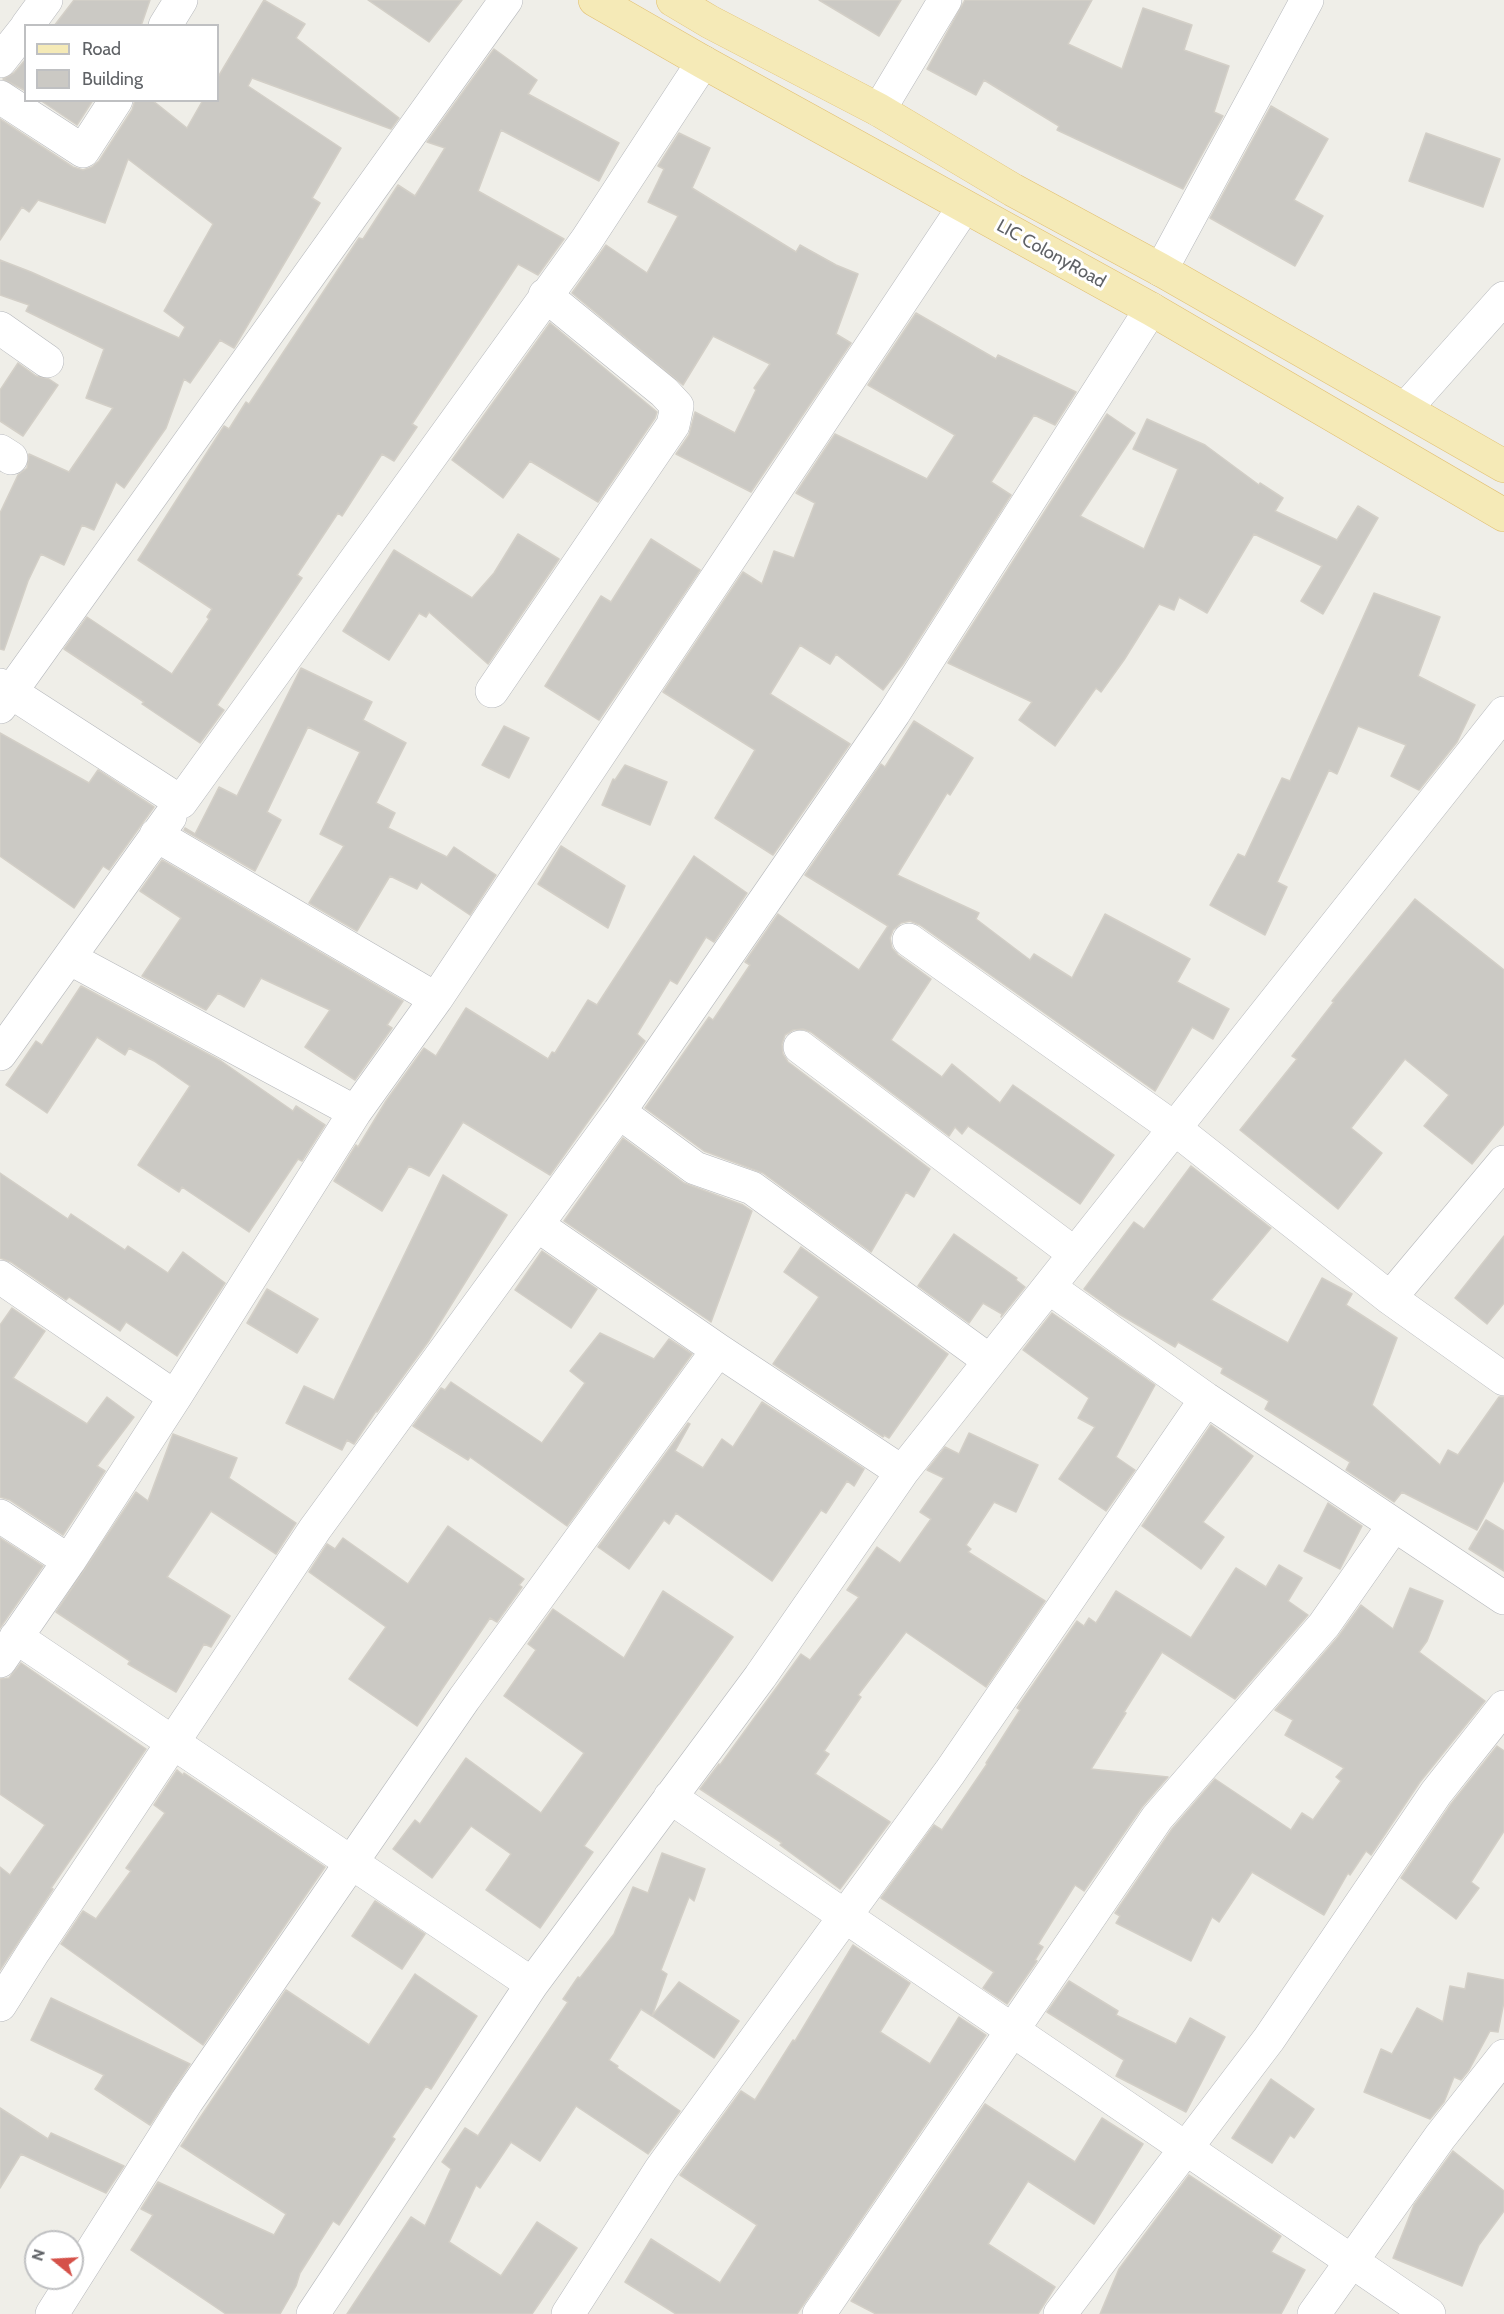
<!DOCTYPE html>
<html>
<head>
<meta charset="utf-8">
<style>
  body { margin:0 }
  #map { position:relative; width:1504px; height:2314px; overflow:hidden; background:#efeee8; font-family:Cabin,sans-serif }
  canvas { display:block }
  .legend { position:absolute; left:24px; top:24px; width:195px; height:78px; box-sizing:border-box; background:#fff; border:2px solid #bfc0c2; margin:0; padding:8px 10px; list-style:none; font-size:18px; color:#5f6266 }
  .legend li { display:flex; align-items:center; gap:12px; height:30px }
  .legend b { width:30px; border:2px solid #bfc0c2 }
  .north { position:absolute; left:24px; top:2230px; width:60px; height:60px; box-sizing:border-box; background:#fff; border:2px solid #bfc0c2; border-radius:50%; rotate:288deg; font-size:16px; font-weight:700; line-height:24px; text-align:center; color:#5f6266 }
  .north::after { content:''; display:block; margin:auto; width:21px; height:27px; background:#d55149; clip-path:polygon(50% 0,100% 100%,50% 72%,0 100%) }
</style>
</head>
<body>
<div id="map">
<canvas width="1504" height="2314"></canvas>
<ul class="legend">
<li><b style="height:8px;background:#f5eab7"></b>Road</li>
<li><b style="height:16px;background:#cbc9c4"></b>Building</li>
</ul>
<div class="north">N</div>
</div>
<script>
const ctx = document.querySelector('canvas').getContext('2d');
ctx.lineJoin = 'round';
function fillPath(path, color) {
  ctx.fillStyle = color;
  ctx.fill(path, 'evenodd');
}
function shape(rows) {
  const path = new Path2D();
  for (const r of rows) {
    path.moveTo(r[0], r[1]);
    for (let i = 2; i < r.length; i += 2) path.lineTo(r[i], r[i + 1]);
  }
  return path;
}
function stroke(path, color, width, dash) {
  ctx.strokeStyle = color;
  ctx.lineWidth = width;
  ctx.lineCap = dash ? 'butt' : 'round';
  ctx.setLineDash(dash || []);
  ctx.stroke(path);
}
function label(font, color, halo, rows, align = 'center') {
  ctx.font = font + ' Cabin,sans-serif';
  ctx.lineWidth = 6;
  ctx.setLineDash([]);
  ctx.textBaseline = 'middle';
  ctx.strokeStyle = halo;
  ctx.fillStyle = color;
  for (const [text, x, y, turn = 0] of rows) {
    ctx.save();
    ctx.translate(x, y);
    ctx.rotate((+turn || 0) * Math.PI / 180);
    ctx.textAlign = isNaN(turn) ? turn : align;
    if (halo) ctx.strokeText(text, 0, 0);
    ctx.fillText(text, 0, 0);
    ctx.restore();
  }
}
const building = shape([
  [74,0,150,0,141,26,54,26,74,0],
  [264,0,305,24,296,38,399,118,391,129,252,78,248,86,341,148,312,198,320,203,234,348,220,340,190,383,184,379,166,428,124,488,116,482,94,530,82,525,64,565,41,554,28,581,4,650,0,649,0,513,18,475,27,468,29,454,69,472,113,408,86,398,104,349,26,311,29,305,0,295,0,260,31,272,179,338,185,327,164,311,213,224,128,159,105,223,38,200,29,212,22,207,0,240,0,119,73,167,83,170,92,167,99,161,132,110,135,100,152,100,187,128,203,100,218,100,218,77,264,0],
  [368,0,462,0,429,42,368,0],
  [819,0,901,0,879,36,819,0],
  [965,0,1092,0,1068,44,1122,69,1143,8,1192,25,1184,50,1229,66,1214,112,1223,116,1183,189,1057,130,1059,126,984,80,976,95,927,69,965,0],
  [494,49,537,80,528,94,619,143,599,181,501,130,478,191,564,239,538,275,518,264,412,424,417,427,394,461,382,454,342,516,338,513,297,575,302,578,217,705,224,710,200,743,142,704,144,702,64,649,87,617,172,674,209,619,207,617,212,609,138,560,224,426,229,429,246,402,249,404,359,238,363,239,398,185,415,196,445,148,427,142,494,49],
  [26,59,26,91,3,79,14,73,26,59],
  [40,100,93,100,77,125,40,100],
  [1271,106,1328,139,1294,200,1323,216,1295,266,1210,218,1271,106],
  [679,133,710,148,692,188,796,252,800,245,836,265,858,274,836,334,851,343,751,492,676,454,689,435,695,412,735,433,756,390,754,388,770,364,713,336,683,385,572,293,606,245,647,273,678,216,648,202,664,169,658,166,679,133],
  [1426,133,1500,159,1483,207,1409,181,1426,133],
  [916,313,996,359,998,355,1076,392,1055,425,1034,415,991,482,1011,495,903,664,883,690,836,654,830,664,800,645,770,694,850,744,773,855,715,818,755,750,663,692,743,572,762,584,774,551,794,558,815,503,796,493,835,434,927,479,955,435,868,385,916,313],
  [550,323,657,412,655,418,598,502,530,461,503,498,452,460,550,323],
  [18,363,36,376,49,379,58,385,23,436,0,421,0,390,18,363],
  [1107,414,1135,433,1080,516,1144,549,1178,469,1133,449,1147,419,1205,445,1259,485,1260,483,1283,498,1275,511,1337,540,1358,506,1378,518,1323,614,1301,601,1322,566,1254,534,1207,613,1179,597,1174,610,1159,604,1124,660,1101,692,1096,688,1055,746,1019,720,1032,702,948,663,1107,414],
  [518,534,559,559,488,664,429,612,426,617,419,613,389,660,343,631,394,550,472,598,494,573,518,534],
  [651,539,700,570,599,720,545,686,601,596,611,602,651,539],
  [1374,593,1440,617,1418,676,1475,705,1457,742,1419,790,1391,776,1406,745,1358,726,1337,774,1329,770,1277,882,1287,887,1265,935,1210,905,1238,854,1245,857,1282,778,1290,781,1374,593],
  [301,668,372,702,363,720,406,743,376,803,395,813,388,828,447,857,454,847,496,875,470,915,421,882,417,889,390,876,357,931,309,903,344,846,320,834,360,752,308,727,267,812,281,820,255,871,184,830,185,828,195,834,219,787,237,796,301,668],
  [914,721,973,758,950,795,947,793,897,875,979,913,976,919,1030,960,1034,954,1072,978,1105,914,1190,959,1177,982,1229,1009,1213,1039,1192,1027,1155,1091,920,925,910,921,901,923,893,930,890,938,892,948,898,955,931,979,891,1040,942,1077,952,1064,1000,1103,1013,1085,1114,1155,1080,1204,968,1126,962,1134,955,1127,949,1136,811,1032,803,1029,793,1030,785,1035,782,1044,783,1054,788,1062,930,1169,914,1197,906,1192,871,1252,763,1173,704,1151,645,1108,709,1017,713,1020,750,965,745,962,778,914,859,970,888,926,805,875,881,764,885,767,914,721],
  [504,726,529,738,509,778,482,765,504,726],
  [0,733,89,783,98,770,154,807,109,870,103,866,74,908,0,856,0,733],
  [625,765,667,782,650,825,602,805,613,779,615,780,625,765],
  [561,846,625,886,608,928,538,884,561,846],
  [694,856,747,893,714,942,706,937,677,984,670,980,637,1034,645,1041,550,1175,463,1122,429,1176,409,1166,382,1211,334,1181,356,1145,358,1147,386,1101,424,1048,436,1056,466,1008,548,1059,552,1052,555,1053,588,1000,597,1005,694,856],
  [162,860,403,1001,387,1025,392,1028,355,1080,305,1047,330,1010,261,978,244,1007,218,993,206,1010,142,976,181,918,140,891,162,860],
  [1415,899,1504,970,1504,1124,1472,1164,1424,1126,1449,1095,1405,1059,1351,1128,1382,1153,1338,1209,1240,1130,1297,1059,1292,1056,1334,1002,1332,1001,1415,899],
  [81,986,221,1061,293,1111,296,1106,325,1125,302,1161,298,1159,249,1232,182,1187,179,1192,138,1165,190,1086,154,1061,129,1048,125,1055,97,1037,47,1113,6,1085,36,1041,42,1045,81,986],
  [623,1138,684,1183,743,1205,752,1211,711,1322,564,1221,623,1138],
  [1191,1166,1271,1228,1211,1300,1288,1343,1322,1278,1352,1294,1346,1305,1397,1338,1372,1405,1440,1465,1448,1450,1458,1455,1499,1397,1504,1397,1504,1480,1477,1530,1402,1492,1394,1502,1346,1470,1350,1462,1265,1409,1269,1401,1221,1373,1223,1368,1178,1342,1175,1347,1119,1314,1084,1289,1134,1222,1144,1229,1191,1166],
  [0,1173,68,1219,71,1214,125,1250,128,1246,168,1273,183,1252,225,1283,177,1356,126,1322,120,1331,69,1297,66,1300,11,1262,0,1258,0,1173],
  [443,1175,507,1215,428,1342,377,1412,376,1411,354,1444,347,1440,342,1450,286,1423,304,1386,334,1400,443,1175],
  [954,1234,1017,1278,1016,1280,1025,1287,1001,1317,1002,1314,983,1303,969,1323,918,1286,954,1234],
  [1504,1236,1504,1303,1487,1324,1455,1298,1504,1236],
  [801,1247,948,1354,889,1438,884,1435,883,1437,773,1364,819,1297,784,1272,801,1247],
  [542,1251,597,1289,571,1328,515,1290,542,1251],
  [267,1289,318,1319,297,1353,247,1323,267,1289],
  [12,1308,45,1331,13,1378,87,1424,107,1397,134,1417,97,1466,105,1471,63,1535,10,1500,0,1497,0,1325,12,1308],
  [1052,1313,1155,1385,1116,1457,1135,1470,1106,1511,1059,1479,1095,1427,1078,1418,1089,1398,1023,1350,1052,1313],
  [600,1333,654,1359,669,1339,692,1354,567,1526,470,1457,468,1460,413,1426,441,1388,445,1390,451,1382,542,1443,585,1383,570,1371,600,1333],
  [762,1402,864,1469,854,1486,847,1481,826,1513,821,1510,772,1581,676,1513,669,1524,664,1520,629,1569,598,1547,688,1423,690,1424,675,1451,703,1468,722,1439,733,1447,762,1402],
  [1211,1425,1253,1456,1203,1522,1224,1537,1201,1569,1142,1526,1211,1425],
  [969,1433,1038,1465,1016,1512,994,1502,966,1545,971,1549,968,1552,1045,1601,986,1687,906,1632,858,1695,861,1697,824,1751,829,1754,815,1774,890,1822,840,1889,780,1845,782,1843,700,1789,719,1764,720,1765,801,1654,810,1660,859,1597,847,1590,877,1547,900,1563,931,1519,920,1512,944,1478,927,1470,945,1447,959,1454,969,1433],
  [173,1434,237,1458,229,1478,296,1523,276,1554,211,1511,167,1577,230,1616,211,1647,204,1644,176,1692,128,1664,130,1661,56,1612,136,1492,148,1501,173,1434],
  [1328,1503,1362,1526,1340,1569,1304,1551,1328,1503],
  [1486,1520,1504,1531,1504,1571,1469,1549,1486,1520],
  [448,1526,524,1579,519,1585,522,1587,497,1622,490,1618,417,1726,349,1679,386,1627,309,1572,327,1544,335,1549,343,1538,408,1584,448,1526],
  [0,1538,43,1566,0,1628,0,1538],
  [1279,1565,1302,1578,1288,1601,1308,1615,1235,1699,1162,1652,1124,1712,1126,1713,1091,1769,1168,1777,1142,1807,1084,1891,1075,1885,1038,1944,1043,1947,1035,1960,1037,1961,1007,2004,983,1988,994,1972,881,1898,934,1825,942,1830,987,1764,986,1763,1020,1710,1017,1708,1077,1621,1084,1626,1089,1618,1096,1623,1116,1591,1191,1638,1236,1568,1266,1587,1279,1565],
  [1410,1588,1443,1601,1427,1641,1419,1652,1485,1701,1420,1782,1371,1855,1366,1851,1350,1875,1348,1873,1324,1915,1252,1872,1219,1922,1212,1917,1191,1961,1116,1923,1120,1916,1115,1913,1172,1829,1215,1779,1291,1830,1302,1813,1313,1820,1341,1781,1336,1777,1344,1768,1285,1735,1293,1720,1275,1710,1338,1637,1361,1605,1393,1629,1410,1588],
  [663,1591,733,1637,584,1846,593,1852,540,1928,486,1890,511,1854,471,1826,432,1878,393,1849,415,1820,420,1824,466,1758,541,1813,584,1753,504,1696,536,1650,528,1644,553,1609,624,1658,663,1591],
  [21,1663,146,1749,51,1888,53,1889,0,1970,0,1867,10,1875,45,1825,0,1794,0,1679,9,1678,21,1663],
  [1497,1746,1504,1751,1504,1831,1471,1882,1479,1888,1456,1919,1401,1878,1451,1804,1497,1746],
  [177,1770,183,1775,184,1773,325,1867,203,2045,61,1944,83,1911,96,1919,131,1871,126,1868,165,1813,154,1805,177,1770],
  [662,1853,705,1869,694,1901,689,1897,661,1970,667,1974,652,2016,641,2009,609,2060,618,2066,617,2068,680,2111,648,2154,576,2106,540,2161,511,2142,480,2188,476,2185,449,2242,501,2276,537,2222,577,2248,532,2314,347,2314,411,2217,425,2226,451,2169,442,2162,465,2128,478,2136,568,2002,563,1999,578,1977,580,1978,614,1934,633,1887,648,1893,662,1853],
  [375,1901,425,1934,402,1969,352,1936,375,1901],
  [853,1945,910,1983,880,2032,930,2064,959,2017,986,2035,797,2314,676,2314,625,2282,651,2239,720,2283,757,2225,680,2175,741,2091,755,2100,793,2040,795,2041,853,1945],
  [1468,1973,1504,1980,1504,2002,1498,2032,1490,2031,1469,2070,1461,2080,1454,2077,1444,2102,1430,2119,1364,2092,1381,2049,1392,2054,1417,2008,1443,2022,1450,1986,1465,1989,1468,1973],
  [415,1974,477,2016,431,2089,426,2086,392,2137,395,2139,339,2225,333,2221,300,2273,296,2286,280,2314,226,2314,131,2250,153,2215,141,2209,158,2182,274,2235,286,2214,181,2146,286,1990,369,2045,415,1974],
  [1069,1981,1118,2011,1116,2015,1176,2044,1190,2018,1225,2037,1186,2112,1116,2076,1124,2060,1047,2012,1069,1981],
  [679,1982,739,2021,714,2058,652,2016,679,1982],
  [51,1998,190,2064,150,2125,95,2089,104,2075,31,2040,51,1998],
  [1271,2079,1314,2109,1294,2138,1290,2135,1272,2163,1232,2138,1271,2079],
  [985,2104,1075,2162,1102,2118,1143,2144,1094,2224,1028,2181,988,2244,1055,2287,1038,2314,876,2314,851,2301,985,2104],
  [0,2108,48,2139,51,2133,124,2166,106,2193,21,2154,0,2188,0,2108],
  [1453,2151,1504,2191,1504,2211,1479,2245,1462,2286,1393,2258,1414,2205,1453,2151],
  [1189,2175,1281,2236,1271,2252,1305,2270,1281,2314,1100,2314,1119,2269,1189,2175]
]);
fillPath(building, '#cbc9c4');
stroke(building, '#d3cfc7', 1.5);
const minor = shape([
  [27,26,46,0],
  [165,26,181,0],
  [0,61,26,28],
  [0,97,83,151,116,100],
  [879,110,945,0],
  [1161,270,1307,0],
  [0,328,47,361],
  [1406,408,1504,298],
  [0,451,11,458],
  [0,685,181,802,586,241,703,62],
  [492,691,673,425,677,406,664,392,545,295],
  [0,707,506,0],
  [156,835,436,999],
  [909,940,1174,1128,1390,1298,1504,1379],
  [69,958,355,1112],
  [800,1047,1075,1254],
  [0,1054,170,817],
  [619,1112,695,1168,752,1188,990,1361],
  [537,1225,718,1350,902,1472],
  [0,1277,175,1397],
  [1050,1288,1206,1399,1504,1598],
  [1390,1298,1504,1162],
  [0,1516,69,1561],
  [16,1637,532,1984],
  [0,1661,69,1561,175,1397,355,1112,436,999,964,207],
  [670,1797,1429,2314],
  [0,2005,34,1951,315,1529,619,1112,894,713,1151,309],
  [52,2314,187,2101,464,1699,718,1350],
  [313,2314,532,1984,760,1677,902,1472,1504,713],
  [568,2314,661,2169,950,1772,1206,1399],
  [819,2314,1157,1818,1324,1625,1394,1525],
  [1060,2314,1269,2039,1436,1793,1504,1707],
  [1314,2314,1440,2137,1504,2056]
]);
const major = shape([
  [595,0,703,62,1151,309,1504,515],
  [673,0,710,22,879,110,1013,190,1161,270,1504,466]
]);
stroke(minor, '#b5b7bb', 34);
stroke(major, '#e1bf70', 34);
stroke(minor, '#fff', 33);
stroke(major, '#f5eab7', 33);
label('18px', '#5f6266', '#fff', [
  ["LIC ColonyRoad",1051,254,29]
]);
</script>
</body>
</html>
